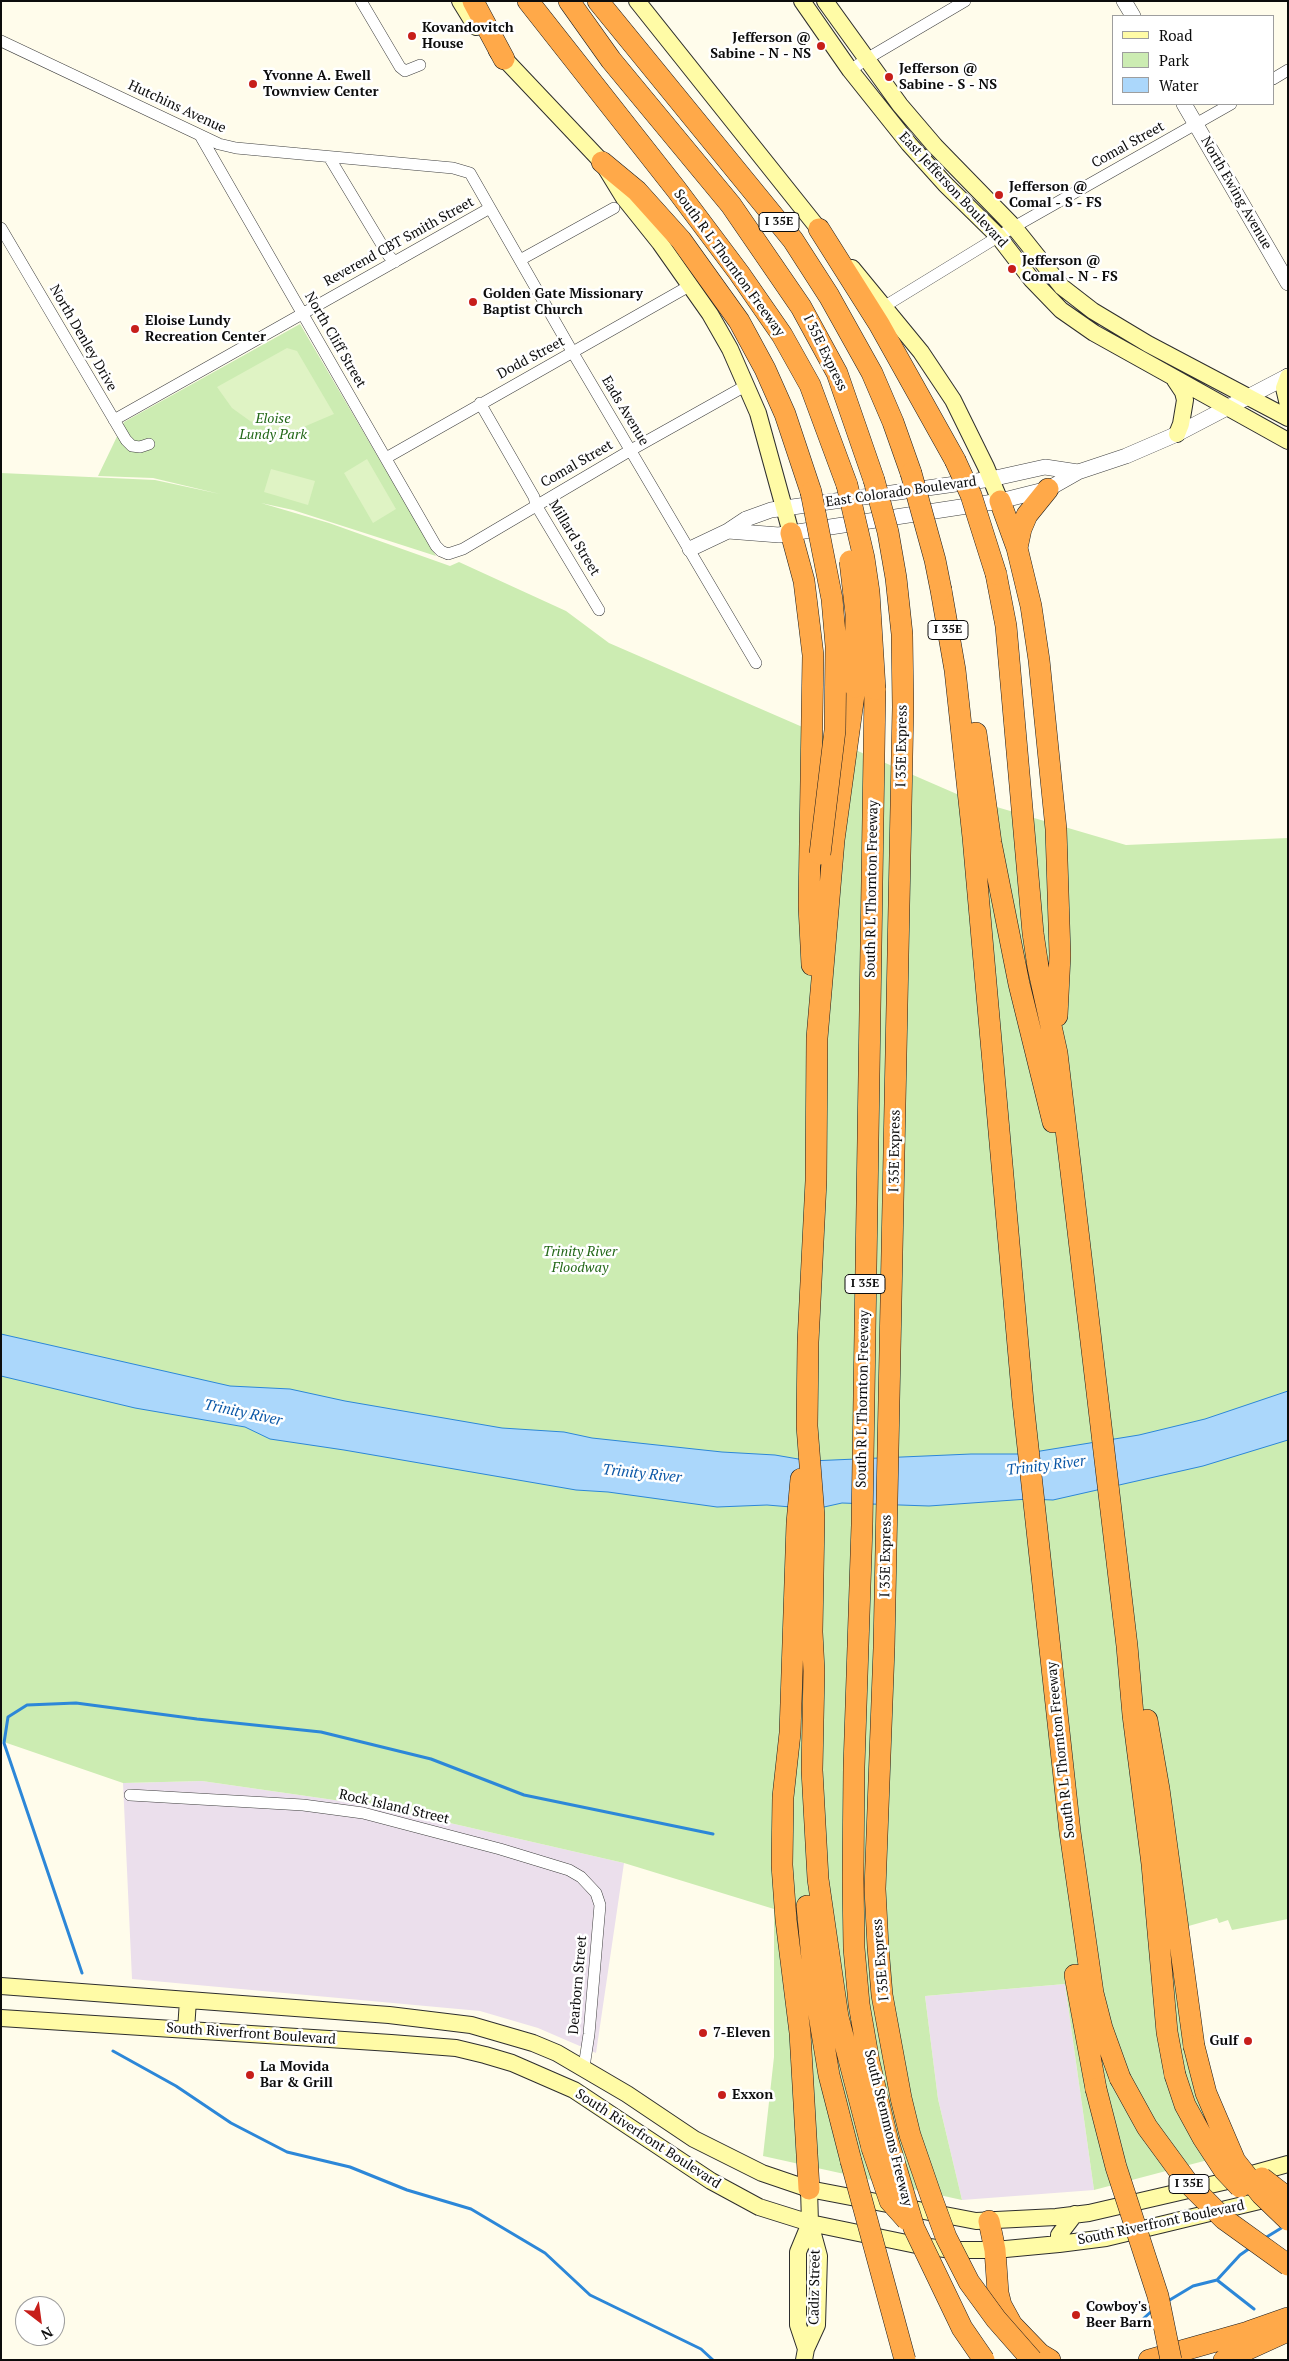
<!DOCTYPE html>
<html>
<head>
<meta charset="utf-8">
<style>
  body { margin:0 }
  #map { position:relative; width:1289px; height:2361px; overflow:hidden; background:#fffceb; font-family:"PT Serif",serif }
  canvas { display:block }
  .frame { position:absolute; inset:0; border:2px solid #0c0c0c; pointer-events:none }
  .legend { position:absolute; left:1112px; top:15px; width:162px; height:90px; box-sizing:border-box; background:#fff; border:1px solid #9e9e9e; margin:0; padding:6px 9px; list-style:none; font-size:15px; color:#0c0c0c }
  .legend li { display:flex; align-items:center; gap:10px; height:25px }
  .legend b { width:25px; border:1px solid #9e9e9e }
  .north { position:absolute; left:15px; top:2296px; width:50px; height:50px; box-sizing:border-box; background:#fff; border:1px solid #9e9e9e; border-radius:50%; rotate:150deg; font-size:14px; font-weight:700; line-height:20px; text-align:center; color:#0c0c0c }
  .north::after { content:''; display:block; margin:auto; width:18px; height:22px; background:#c71e1a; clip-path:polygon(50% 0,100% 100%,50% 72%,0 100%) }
</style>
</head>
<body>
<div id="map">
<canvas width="1289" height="2361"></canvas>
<div class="frame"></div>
<ul class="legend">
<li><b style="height:6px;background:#fffba6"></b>Road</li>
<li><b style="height:14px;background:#ccecb2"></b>Park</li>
<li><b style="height:14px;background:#abd7fb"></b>Water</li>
</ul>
<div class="north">N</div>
</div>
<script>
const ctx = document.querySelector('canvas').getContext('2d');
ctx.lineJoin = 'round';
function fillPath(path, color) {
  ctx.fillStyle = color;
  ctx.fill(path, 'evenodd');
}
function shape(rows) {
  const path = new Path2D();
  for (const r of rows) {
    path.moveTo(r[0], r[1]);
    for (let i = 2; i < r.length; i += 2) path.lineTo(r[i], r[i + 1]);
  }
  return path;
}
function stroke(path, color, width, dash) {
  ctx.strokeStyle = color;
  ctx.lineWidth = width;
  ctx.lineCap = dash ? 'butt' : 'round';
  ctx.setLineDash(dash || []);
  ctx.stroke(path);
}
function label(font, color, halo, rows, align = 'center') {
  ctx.font = font + ' "PT Serif",serif';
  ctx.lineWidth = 5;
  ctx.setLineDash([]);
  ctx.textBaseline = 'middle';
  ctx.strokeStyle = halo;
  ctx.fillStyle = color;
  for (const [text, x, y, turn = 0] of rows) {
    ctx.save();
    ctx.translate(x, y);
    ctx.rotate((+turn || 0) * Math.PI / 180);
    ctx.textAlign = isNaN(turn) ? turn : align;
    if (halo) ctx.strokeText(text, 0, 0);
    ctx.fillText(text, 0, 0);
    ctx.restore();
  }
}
fillPath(shape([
  [202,1781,376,1806,624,1863,596,2053,538,2028,480,2011,132,1979,123,1783],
  [1065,1984,1094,2190,962,2200,938,2099,925,1996]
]), '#ebdfec');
fillPath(shape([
  [300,324,436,556,293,510,261,503,329,523,450,566,459,562,566,611,609,643,966,798,1126,845,1288,838,1288,1919,1232,1930,1228,1920,1219,1923,1217,1918,1185,1927,1209,2075,1238,2152,1094,2190,1065,1984,925,1996,938,2099,962,2200,763,2156,774,2057,774,1909,624,1863,376,1806,202,1781,123,1783,1,1741,1,473,155,480,220,494,153,478,98,476,124,422]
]), '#ccecb2');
fillPath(shape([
  [287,348,297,351,334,414,294,431,271,429,250,421,232,408,217,387],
  [367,459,396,509,373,523,344,473],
  [271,469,315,481,308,505,264,492]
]), '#dff3c4');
const water = shape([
  [1,1334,230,1386,290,1389,345,1401,502,1428,564,1432,592,1438,722,1452,775,1455,810,1461,971,1454,1022,1454,1139,1435,1205,1419,1288,1391,1288,1440,1203,1466,1053,1500,1028,1499,929,1506,842,1503,815,1509,767,1505,717,1507,608,1492,576,1490,344,1450,270,1439,245,1427,135,1408,1,1376,1,1334]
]);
fillPath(water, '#abd7fb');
stroke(water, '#2c87d8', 1);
stroke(shape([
  [82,1973,4,1743,8,1717,27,1705,76,1703,197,1719,321,1732,431,1759,524,1795,713,1834],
  [113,2051,176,2086,231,2123,287,2152,350,2167,407,2190,471,2209,545,2253,590,2295,701,2349,713,2360],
  [1265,2238,1283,2227],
  [1250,2248,1240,2255,1217,2280,1254,2309],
  [1168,2301,1193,2286,1217,2280],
  [1133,2328,1154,2309]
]), '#2c87d8', 3);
const minor = shape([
  [361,1,400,67,405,71,420,65],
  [1,41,219,144,236,148,453,168,470,173,573,353,756,663],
  [850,70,875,54,965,1],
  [1273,79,1288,70],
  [201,137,436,546,441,551,448,554,463,549,631,450,747,385],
  [329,157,388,255,395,262],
  [1,228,126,440,132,446,140,447,149,444],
  [520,260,614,208],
  [885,306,1014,227,1231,104],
  [480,403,534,497,536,505,599,610],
  [114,420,490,208],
  [386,458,691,285],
  [130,1795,303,1805,363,1813,500,1849,569,1870,581,1877,596,1893,600,1905,589,2034,584,2067]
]);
const tertiary = shape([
  [1124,1,1133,16],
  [1184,104,1288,283],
  [728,531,779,535,791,533,1000,501,1048,489,1078,472,1126,456,1177,434,1288,376],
  [690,549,728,531,746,519,771,510,991,479,1045,467,1078,472]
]);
const secondary = shape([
  [460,1,476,27],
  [637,1,826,238],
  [802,1,850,70,909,144,945,184,998,236,1032,280,1061,310,1094,333,1288,441],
  [825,1,900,105,935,146,1014,227,1062,287,1093,311,1148,344,1288,418],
  [497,51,602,162,624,198,660,243,710,314,730,349,758,413,791,533],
  [852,268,921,352,953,400,986,467,1000,501],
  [1288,377,1284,388,1288,405],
  [1175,380,1183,392,1185,400,1181,424,1177,434],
  [1,1986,389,2015,471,2025,533,2043,557,2053,627,2094,694,2139,762,2173,809,2189,976,2221,1056,2217,1089,2213,1223,2182,1288,2164],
  [1,2018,391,2043,456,2048,485,2055,512,2063,574,2090,711,2181,759,2207,810,2223,921,2246,953,2250,995,2250,1059,2244,1106,2238,1276,2197],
  [186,2030,188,2000],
  [1059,2244,1059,2235,1075,2214],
  [806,2349,798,2325,798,2252,810,2223],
  [804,2360,806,2349,817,2325,819,2256,810,2223,809,2189]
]);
const motorway = shape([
  [473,1,504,59],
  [528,1,676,189,739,273,782,335,810,385,847,485],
  [569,1,611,60,731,205,801,307,837,373,874,480],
  [598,1,793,240,829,296,872,373,893,422,911,473],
  [602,162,637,191,681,240,739,321,765,369,785,414,811,492],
  [819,229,879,324,955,460],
  [1000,501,1017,548,1031,606,1039,660,1056,829,1060,955,1057,1016],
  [791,533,804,581,813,655,809,906,812,965],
  [1017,548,1021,529,1027,515,1048,489],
  [996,574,1006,626,1033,933,1038,967,1057,1053,1127,1646,1133,1715,1152,1864,1167,2032,1175,2075],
  [941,590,955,670,973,837,1023,1402,1070,1832,1093,1993,1102,2028,1120,2078],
  [855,687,834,840,817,1038,816,1181,808,1342,807,1426,814,1516,812,1632,814,1671,812,1770,818,1879,838,2017,872,2148],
  [875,689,862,1525,854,1767,853,1879,854,1948,859,2004,869,2062,888,2141],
  [976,733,991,843,1019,984,1053,1122],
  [801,1479,797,1523,790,1733,783,1797,782,1865,786,1920,800,2033,809,2189],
  [1147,1720,1159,1789,1194,2046],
  [807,1906,815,1991,829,2075,851,2161],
  [1075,1975,1096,2089],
  [989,2221,995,2250,998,2293,1001,2305,1012,2325,1040,2354,1050,2360],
  [1149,2360,1248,2332,1288,2318],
  [1224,2360,1288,2331]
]);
stroke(minor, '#3f3f3f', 12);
stroke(tertiary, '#3f3f3f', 16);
stroke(secondary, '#2e2e2e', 18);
stroke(motorway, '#1d1d1d', 22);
stroke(minor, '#fff', 11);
stroke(tertiary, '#fff', 15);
stroke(secondary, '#fffba6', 16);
stroke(motorway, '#ffa949', 21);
const motorwayBridge = shape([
  [955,460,971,495,996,574],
  [911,473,935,560,941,590],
  [874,480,888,532,896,578,902,634,903,707,884,1648,875,1889,878,1947,882,1995,901,2098,910,2135,932,2199,946,2237,969,2282,996,2319,1032,2360],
  [847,485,864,558,869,592,875,689],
  [811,492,832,599,836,646,835,730,820,854],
  [850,561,856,614,855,687],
  [1194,2046,1206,2093,1235,2161,1261,2194,1288,2220],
  [1175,2075,1185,2105,1203,2138,1224,2170,1240,2187],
  [1120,2078,1147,2127,1188,2183,1224,2219,1288,2265],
  [1096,2089,1116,2167,1158,2296,1171,2360],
  [888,2141,914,2228,962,2328,984,2360],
  [872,2148,890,2201,907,2220],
  [851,2161,905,2360],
  [1262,2178,1288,2198]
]);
stroke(motorwayBridge, '#1d1d1d', 22, []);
stroke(motorwayBridge, '#ffa949', 21);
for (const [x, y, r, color] of [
  [412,36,5,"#c71e1a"],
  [821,46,5,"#c71e1a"],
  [889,77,5,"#c71e1a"],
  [253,84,5,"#c71e1a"],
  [999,195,5,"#c71e1a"],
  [1012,269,5,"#c71e1a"],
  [473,302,5,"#c71e1a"],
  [135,329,5,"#c71e1a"],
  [703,2033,5,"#c71e1a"],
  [1248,2041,5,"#c71e1a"],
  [250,2075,5,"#c71e1a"],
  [722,2095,5,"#c71e1a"],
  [1076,2315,5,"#c71e1a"]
]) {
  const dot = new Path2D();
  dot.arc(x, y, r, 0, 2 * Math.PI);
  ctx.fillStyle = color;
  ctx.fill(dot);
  stroke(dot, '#fff', 2);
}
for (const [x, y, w] of [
  [779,222,40],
  [948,630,40],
  [865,1284,40],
  [1189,2184,40]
]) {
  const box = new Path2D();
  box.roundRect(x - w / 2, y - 9.5, w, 19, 4);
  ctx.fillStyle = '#fff';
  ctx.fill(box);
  stroke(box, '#0c0c0c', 1);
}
label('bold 12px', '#0c0c0c', null, [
  ["I 35E",779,222],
  ["I 35E",948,630],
  ["I 35E",865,1284],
  ["I 35E",1189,2184]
]);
label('bold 14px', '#0c0c0c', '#fff', [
  ["Kovandovitch",422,28],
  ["House",422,44],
  ["Jefferson @",811,38,"right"],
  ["Sabine - N - NS",811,54,"right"],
  ["Jefferson @",899,69],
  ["Sabine - S - NS",899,85],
  ["Yvonne A. Ewell",263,76],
  ["Townview Center",263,92],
  ["Jefferson @",1009,187],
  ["Comal - S - FS",1009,203],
  ["Jefferson @",1022,261],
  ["Comal - N - FS",1022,277],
  ["Golden Gate Missionary",483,294],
  ["Baptist Church",483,310],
  ["Eloise Lundy",145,321],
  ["Recreation Center",145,337],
  ["7-Eleven",713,2033],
  ["Gulf",1238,2041,"right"],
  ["La Movida",260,2067],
  ["Bar & Grill",260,2083],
  ["Exxon",732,2095],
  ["Cowboy's",1086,2307],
  ["Beer Barn",1086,2323]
], 'left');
label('14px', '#0c0c0c', '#fff', [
  ["Hutchins Avenue",177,107,25],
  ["Comal Street",1128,145,-29],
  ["East Jefferson Boulevard",953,190,47],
  ["North Ewing Avenue",1236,193,60],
  ["Reverend CBT Smith Street",399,242,-29],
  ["South R L Thornton Freeway",729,263,54],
  ["North Denley Drive",83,338,60],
  ["North Cliff Street",335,340,60],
  ["I 35E Express",825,353,64],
  ["Dodd Street",531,358,-28],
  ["Eads Avenue",625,411,59],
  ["Comal Street",577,464,-30],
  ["East Colorado Boulevard",901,492,-8],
  ["Millard Street",574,538,59],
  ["I 35E Express",902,746,-89],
  ["South R L Thornton Freeway",872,889,-89],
  ["I 35E Express",895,1151,-89],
  ["South R L Thornton Freeway",863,1399,-89],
  ["I 35E Express",886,1556,-89],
  ["South R L Thornton Freeway",1061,1750,-96],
  ["Rock Island Street",394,1807,13],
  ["I 35E Express",881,1960,-95],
  ["Dearborn Street",578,1985,-85],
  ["South Riverfront Boulevard",251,2034,4],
  ["South Stemmons Freeway",888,2128,76],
  ["South Riverfront Boulevard",648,2139,33],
  ["South Riverfront Boulevard",1161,2223,-12],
  ["Cadiz Street",815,2287,-89]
]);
label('italic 14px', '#236818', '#fff', [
  ["Eloise",273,419],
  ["Lundy Park",273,435],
  ["Trinity River",580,1252],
  ["Floodway",580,1268]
]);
label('italic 15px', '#0c58a7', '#fff', [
  ["Trinity River",243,1413,12],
  ["Trinity River",1046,1466,-7],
  ["Trinity River",642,1474,6]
]);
</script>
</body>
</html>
